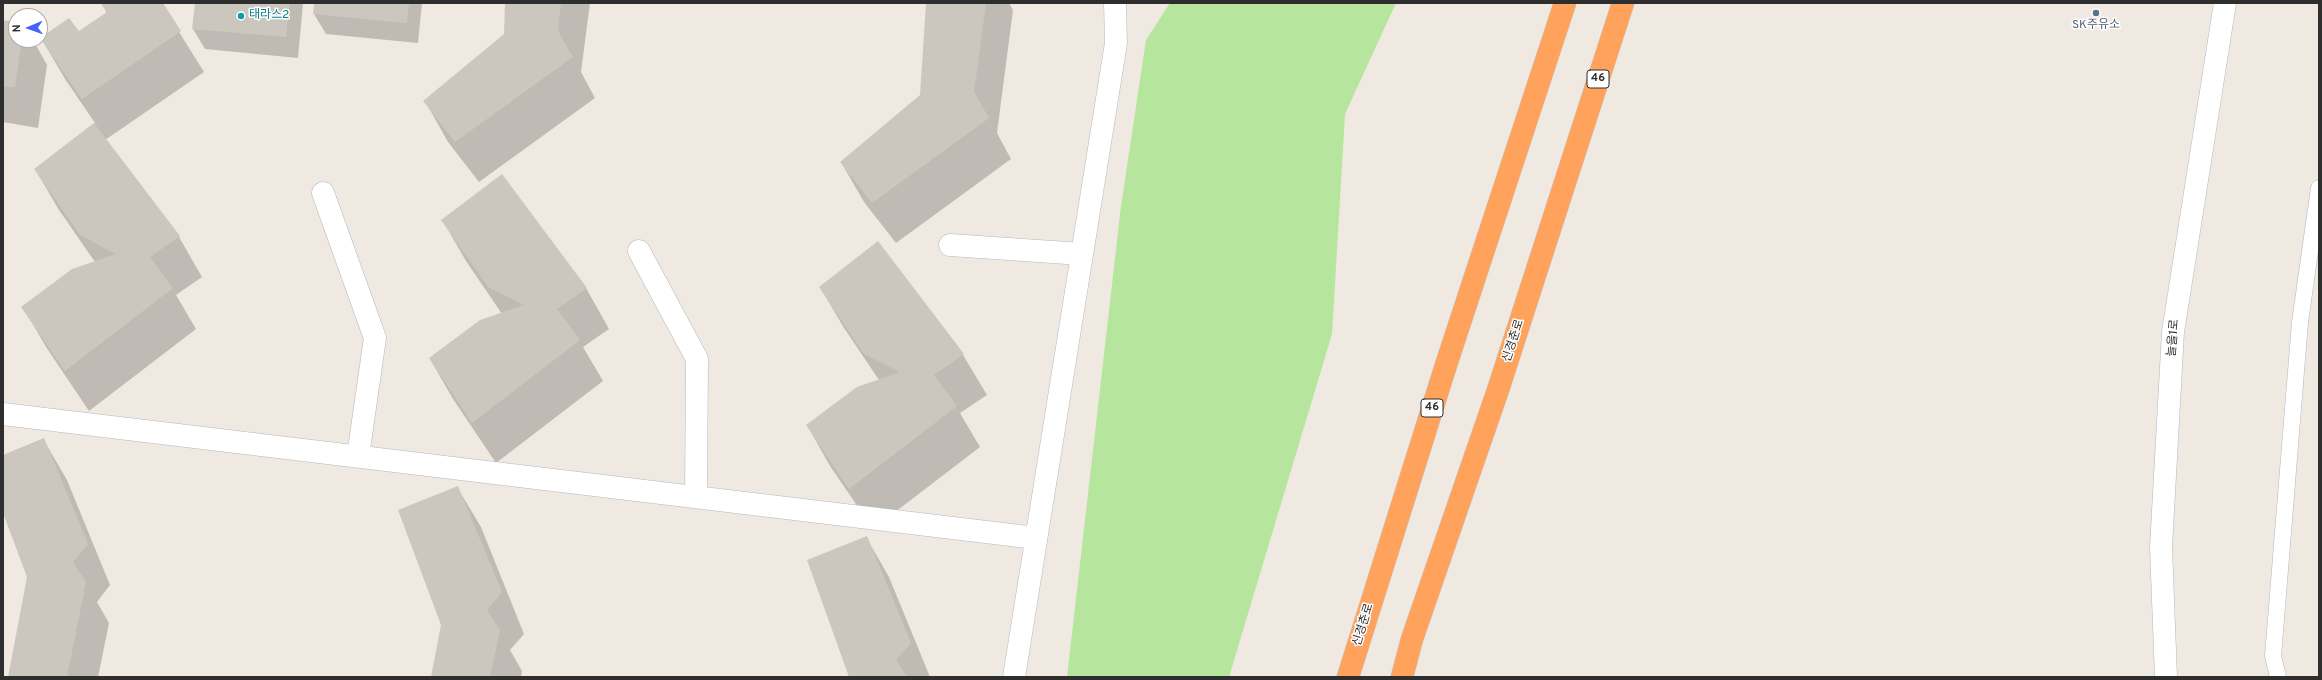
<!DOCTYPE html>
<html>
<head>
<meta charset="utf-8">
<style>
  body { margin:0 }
  #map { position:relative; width:2322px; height:680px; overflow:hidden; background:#efe9e1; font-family:Overpass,sans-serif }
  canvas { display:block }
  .frame { position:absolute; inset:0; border:4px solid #2e2e2e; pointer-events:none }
  .north { position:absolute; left:8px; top:8px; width:40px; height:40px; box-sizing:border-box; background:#fff; border:1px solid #ababab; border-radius:50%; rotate:268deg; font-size:11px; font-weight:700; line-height:16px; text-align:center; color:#2e2e2e }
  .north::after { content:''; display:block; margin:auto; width:14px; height:18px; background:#4264fb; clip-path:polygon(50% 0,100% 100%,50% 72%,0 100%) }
</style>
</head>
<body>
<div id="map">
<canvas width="2322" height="680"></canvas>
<div class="frame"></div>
<div class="north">N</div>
</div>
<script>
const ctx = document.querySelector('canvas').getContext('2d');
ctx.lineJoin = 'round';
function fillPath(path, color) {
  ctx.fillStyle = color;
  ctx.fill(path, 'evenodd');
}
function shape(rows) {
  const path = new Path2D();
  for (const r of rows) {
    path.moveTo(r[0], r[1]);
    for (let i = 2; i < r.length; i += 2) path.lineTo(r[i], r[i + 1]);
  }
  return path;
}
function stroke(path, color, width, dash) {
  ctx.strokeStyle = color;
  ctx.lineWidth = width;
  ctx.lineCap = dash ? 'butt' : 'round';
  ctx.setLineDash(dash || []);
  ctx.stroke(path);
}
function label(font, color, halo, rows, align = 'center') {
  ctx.font = font + ' Overpass,"Noto Sans KR",sans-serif';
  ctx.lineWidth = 3;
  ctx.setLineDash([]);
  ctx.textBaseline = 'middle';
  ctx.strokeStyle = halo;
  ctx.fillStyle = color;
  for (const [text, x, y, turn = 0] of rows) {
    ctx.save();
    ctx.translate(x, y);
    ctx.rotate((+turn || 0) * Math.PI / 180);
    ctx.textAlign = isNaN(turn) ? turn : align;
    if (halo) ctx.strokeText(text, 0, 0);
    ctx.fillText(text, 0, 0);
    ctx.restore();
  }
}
fillPath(shape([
  [1170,3,1396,3,1345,114,1332,334,1229,677,1067,677,1121,206,1146,40]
]), '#b6e59e');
fillPath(shape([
  [101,3,161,3,204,72,105,140,179,237,202,277,176,295,196,329,89,411,46,347,23,307,95,262,59,210,35,169,95,123,65,79,41,38,79,33,107,13],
  [196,3,303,3,298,58,205,49,193,29],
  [315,3,422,3,418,43,326,34,314,14],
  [507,3,590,3,581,72,595,98,479,182,448,142,425,101,505,35],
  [927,3,1009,3,1013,10,997,133,1011,159,896,243,864,202,841,162,921,95],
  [3,21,16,23,16,40,33,40,47,65,38,128,3,122],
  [443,221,586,288,609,329,583,347,603,381,496,463,453,399,430,359,502,314,466,261],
  [878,242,963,355,987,395,960,413,980,447,873,529,830,466,807,425,879,380,844,328,820,287],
  [43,439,67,480,110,585,97,602,109,623,98,677,9,677,28,577,3,510,3,456],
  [457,487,481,527,524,634,510,650,522,671,521,677,432,677,442,625],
  [866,537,889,577,930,677,850,677]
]), '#0003');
fillPath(shape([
  [101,3,163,3,181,31,82,99,40,38,69,18,79,31,107,12],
  [195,3,290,3,286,37,192,29],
  [314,3,409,3,407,23,313,14],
  [505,3,561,3,558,31,573,57,455,142,423,101,504,34],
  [926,3,986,3,974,92,989,118,872,203,840,162,920,95],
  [3,20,16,22,16,40,22,40,15,87,3,86],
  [94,123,180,236,150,257,173,288,65,371,21,307,72,269,116,254,80,235,34,169],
  [502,174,587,288,557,309,580,340,472,423,429,358,480,320,524,305,488,287,441,220],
  [878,241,964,354,934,375,957,406,849,489,806,425,857,387,900,372,864,354,819,287],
  [44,438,88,544,73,562,86,582,67,677,8,677,27,577,3,513,3,455],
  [458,486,502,592,487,610,500,630,490,677,431,677,441,625,398,510],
  [867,536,911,643,896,660,907,677,849,677,807,560]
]), '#cbc7bf');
const lane = shape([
  [2278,677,2273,656,2300,322,2319,188]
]);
const street = shape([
  [323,193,375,338,358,456],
  [950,245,1082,254],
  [639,251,697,359,696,497],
  [3,414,1036,538],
  [1014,677,1116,43,1115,3]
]);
const secondary = shape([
  [2166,677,2161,547,2173,332,2225,3]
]);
const highway = shape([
  [1348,677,1446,365,1565,3],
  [1402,677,1412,639,1498,390,1623,3]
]);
stroke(lane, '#b4b7c1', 17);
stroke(street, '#b4b7c1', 23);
stroke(secondary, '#b4b7c1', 23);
stroke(highway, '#c9c9c9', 23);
stroke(lane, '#fff', 16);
stroke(street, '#fff', 22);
stroke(secondary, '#fff', 22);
stroke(highway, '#ffa35c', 22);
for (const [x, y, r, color] of [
  [2096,13,4,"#5c6f8a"],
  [241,16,4,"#0f9aa8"]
]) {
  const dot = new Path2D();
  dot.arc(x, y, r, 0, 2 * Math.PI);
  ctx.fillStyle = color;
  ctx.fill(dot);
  stroke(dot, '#fff', 1.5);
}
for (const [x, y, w] of [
  [1598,79,22],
  [1432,408,22]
]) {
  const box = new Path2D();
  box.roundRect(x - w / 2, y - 9, w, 18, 3);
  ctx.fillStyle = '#fff';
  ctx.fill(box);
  stroke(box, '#2e2e2e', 1);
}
label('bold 11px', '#2e2e2e', null, [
  ["46",1598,79],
  ["46",1432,408]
]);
label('12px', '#0d838f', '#fff', [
  ["태라스2",249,16]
], 'left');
label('12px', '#4e5e75', '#fff', [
  ["SK주유소",2096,26]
]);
label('12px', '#2e2e2e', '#fff', [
  ["늘을1로",2174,338,-85],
  ["신경춘로",1514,341,-72],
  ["신경춘로",1364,625,-73]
]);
</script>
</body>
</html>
